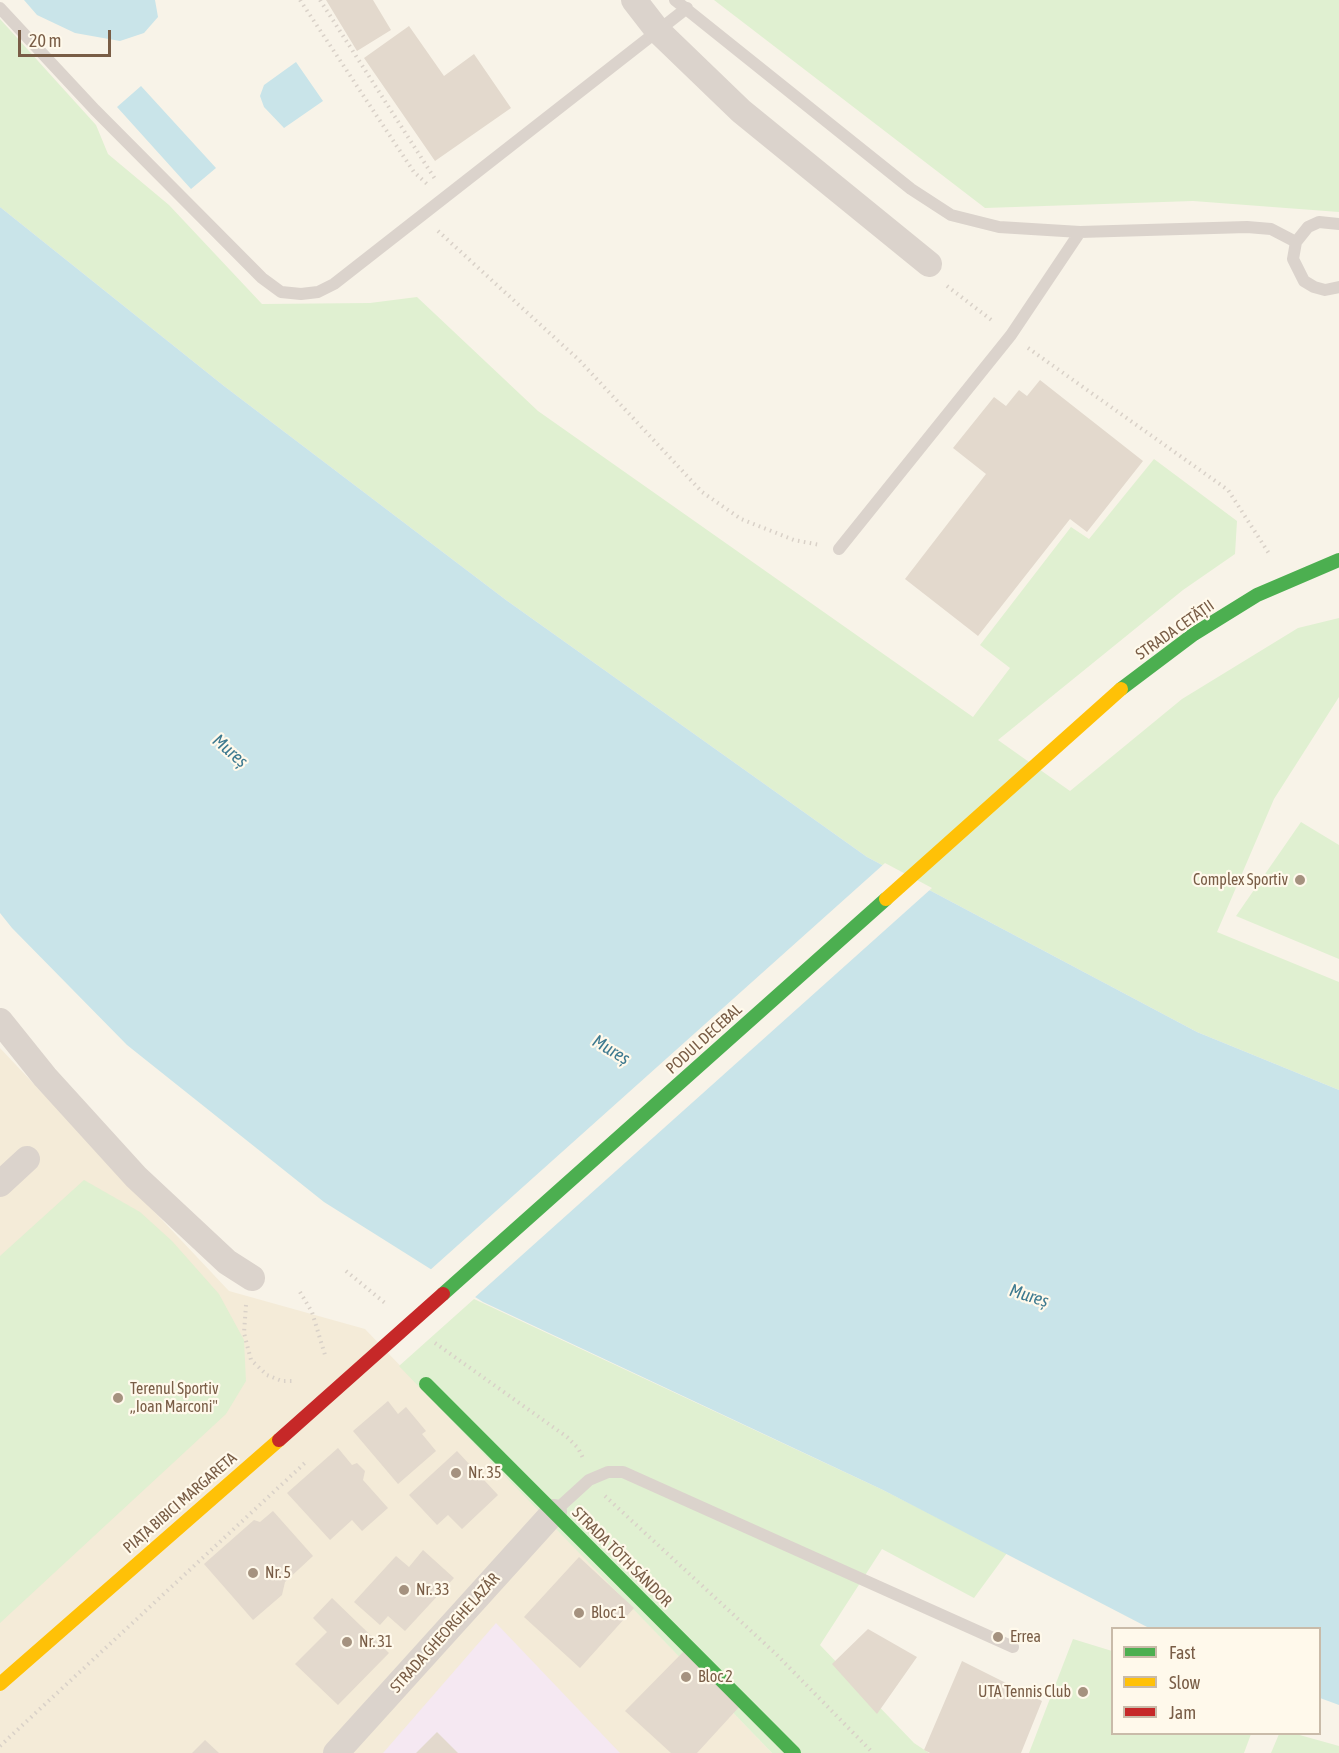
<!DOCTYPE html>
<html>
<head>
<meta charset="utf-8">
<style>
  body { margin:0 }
  #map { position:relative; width:1339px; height:1753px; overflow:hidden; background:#f8f3e8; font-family:"Asap Condensed",sans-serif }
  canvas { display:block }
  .legend { position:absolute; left:1111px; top:1627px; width:210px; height:108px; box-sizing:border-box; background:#fff9eb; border:2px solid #c9bba9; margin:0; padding:8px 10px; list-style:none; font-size:18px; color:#795d46 }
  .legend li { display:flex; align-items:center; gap:12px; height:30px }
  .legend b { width:30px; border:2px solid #c9bba9 }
  .scale { position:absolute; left:18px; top:30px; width:93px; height:27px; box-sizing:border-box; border:3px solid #795d46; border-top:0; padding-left:8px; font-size:18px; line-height:21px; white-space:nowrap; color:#795d46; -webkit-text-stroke:4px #fff9eb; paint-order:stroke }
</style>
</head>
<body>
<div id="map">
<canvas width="1339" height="1753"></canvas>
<ul class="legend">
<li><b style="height:8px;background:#4caf50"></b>Fast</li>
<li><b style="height:8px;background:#ffc107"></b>Slow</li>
<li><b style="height:8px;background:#c62828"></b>Jam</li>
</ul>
<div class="scale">20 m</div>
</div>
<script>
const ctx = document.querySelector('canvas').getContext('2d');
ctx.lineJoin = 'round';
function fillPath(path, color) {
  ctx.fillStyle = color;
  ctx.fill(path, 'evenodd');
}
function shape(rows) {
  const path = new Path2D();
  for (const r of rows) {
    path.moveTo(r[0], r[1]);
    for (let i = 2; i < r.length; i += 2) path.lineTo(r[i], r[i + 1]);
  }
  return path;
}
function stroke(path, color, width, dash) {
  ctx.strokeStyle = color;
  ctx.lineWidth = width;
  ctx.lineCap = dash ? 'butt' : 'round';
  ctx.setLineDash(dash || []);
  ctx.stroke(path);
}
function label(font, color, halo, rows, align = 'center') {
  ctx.font = font + ' "Asap Condensed",sans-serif';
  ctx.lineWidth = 4.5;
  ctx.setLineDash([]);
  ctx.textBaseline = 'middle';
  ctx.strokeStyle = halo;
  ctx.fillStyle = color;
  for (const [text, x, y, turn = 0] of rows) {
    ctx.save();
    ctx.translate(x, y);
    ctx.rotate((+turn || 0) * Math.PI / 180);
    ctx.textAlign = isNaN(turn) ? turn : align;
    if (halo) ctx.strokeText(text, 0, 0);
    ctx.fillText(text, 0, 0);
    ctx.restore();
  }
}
fillPath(shape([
  [0,1048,229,1291,365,1329,772,1753,0,1753]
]), '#f4ebd8');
fillPath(shape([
  [496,1623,620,1753,383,1753]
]), '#f5e8f2');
fillPath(shape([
  [714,0,1339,0,1339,212,1193,201,985,208],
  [0,19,96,125,108,154,169,205,262,304,370,303,417,297,538,411,973,717,1010,668,980,645,1071,527,1089,539,1154,459,1237,521,1235,554,1183,590,998,740,1070,791,1182,699,1298,628,1339,618,1339,697,1274,799,1217,932,1339,982,1339,1090,1197,1032,867,857,506,600,224,386,0,207],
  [1301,822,1339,845,1339,959,1236,916],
  [84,1180,140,1212,172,1241,219,1294,244,1340,246,1381,226,1414,0,1623,0,1256],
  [474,1299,883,1490,1007,1553,974,1598,882,1549,820,1645,914,1743,929,1753,772,1753,399,1366],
  [1073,1639,1112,1651,1112,1734,1251,1734,1244,1753,1029,1753],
  [1279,1734,1296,1734,1339,1746,1339,1753,1271,1753]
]), '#e0f0d1');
fillPath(shape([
  [24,0,155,0,158,17,144,33,120,41,75,33,37,15],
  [296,62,323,101,284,128,264,107,260,96,264,85],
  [141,86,216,168,191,189,117,107],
  [0,207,224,386,506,600,867,857,1197,1032,1339,1090,1339,1705,1320,1698,1320,1628,1149,1628,883,1490,483,1302,324,1202,127,1045,12,928,0,913]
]), '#c9e4e9');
fillPath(shape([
  [885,863,932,888,473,1299,429,1271]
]), '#f8f3e8');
fillPath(shape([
  [326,0,373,0,391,30,357,51],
  [409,26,444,76,474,54,511,108,435,161,364,58],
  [1040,380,1143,461,1087,532,1070,519,978,636,905,579,986,474,953,448,994,397,1006,406,1019,390,1027,396],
  [388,1401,398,1414,406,1407,426,1431,422,1434,436,1451,398,1484,353,1431],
  [338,1448,352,1465,357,1463,365,1471,363,1480,388,1508,362,1531,352,1520,330,1540,287,1493],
  [457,1451,498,1495,462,1529,448,1515,437,1525,409,1495],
  [273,1511,313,1556,285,1582,282,1595,253,1620,204,1564,254,1520,260,1522],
  [423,1550,454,1578,405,1631,388,1616,380,1625,354,1602,396,1556,409,1567],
  [579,1557,634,1608,580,1668,524,1617],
  [332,1598,389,1653,338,1705,295,1664,327,1632,313,1618],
  [868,1629,917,1657,877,1714,832,1664],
  [688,1647,740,1706,697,1753,671,1753,625,1711],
  [962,1661,1042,1701,1021,1753,930,1753,924,1750],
  [437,1732,458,1753,416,1753],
  [205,1740,219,1753,192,1753]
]), '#e3d9cd');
stroke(shape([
  [300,0,414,172,427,184],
  [320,0,435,179],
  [438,231,579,360,702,492,741,519,794,540,820,545],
  [947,286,994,322],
  [1028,348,1228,490,1270,555],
  [346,1271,385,1303],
  [300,1292,312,1312,325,1355],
  [246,1305,244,1333,251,1360,267,1375,282,1381,295,1381],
  [435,1343,567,1437,578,1448,584,1460],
  [605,1496,776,1654,873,1753],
  [0,1746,307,1461]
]), '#d9d1c8', 4, [1.5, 4.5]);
stroke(shape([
  [675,0,911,189,951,215,999,227,1080,232,1247,227,1271,229,1296,242],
  [0,8,95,110,262,278,281,292,301,294,318,292,334,284,687,8],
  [1339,224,1319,222,1308,227,1296,242,1293,259,1304,281,1314,287,1325,290,1339,287],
  [839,549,1011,335,1080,232],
  [555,1511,589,1480,608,1472,623,1472,1013,1647]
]), '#dbd3cc', 12);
stroke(shape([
  [634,0,658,31,741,111,929,264],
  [0,1021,45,1077,136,1177,227,1262,252,1278],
  [0,1184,27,1159],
  [336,1753,554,1512]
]), '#dbd3cc', 26);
stroke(shape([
  [1121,689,1194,634,1257,595,1339,560],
  [443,1294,886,899],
  [426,1384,794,1753]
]), '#4caf50', 14);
stroke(shape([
  [886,899,1121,689],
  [0,1684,279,1440]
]), '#ffc107', 14);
stroke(shape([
  [279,1440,443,1294]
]), '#c62828', 14);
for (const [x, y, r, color] of [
  [1300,880,6,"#a5927f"],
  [118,1398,6,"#a5927f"],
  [456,1473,6,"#a5927f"],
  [253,1573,6,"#a5927f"],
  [404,1590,6,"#a5927f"],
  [579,1613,6,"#a5927f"],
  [998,1637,6,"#a5927f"],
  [347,1642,6,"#a5927f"],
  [686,1677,6,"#a5927f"],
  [1083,1692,6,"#a5927f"]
]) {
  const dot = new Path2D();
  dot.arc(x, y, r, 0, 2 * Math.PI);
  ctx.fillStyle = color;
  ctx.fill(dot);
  stroke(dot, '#fff9eb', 2);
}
label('16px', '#795d46', '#fff9eb', [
  ["STRADA CETĂȚII",1175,630,-35],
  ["PODUL DECEBAL",704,1039,-42],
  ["PIAȚA BIBICI MARGARETA",180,1503,-41],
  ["STRADA TÓTH SÁNDOR",622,1557,45],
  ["STRADA GHEORGHE LAZĂR",445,1633,-48]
]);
label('16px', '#795d46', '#fff9eb', [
  ["Complex Sportiv",1288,880,"right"],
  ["Terenul Sportiv",130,1389],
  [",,Ioan Marconi\"",130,1407],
  ["Nr. 35",468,1473],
  ["Nr. 5",265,1573],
  ["Nr. 33",416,1590],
  ["Bloc 1",591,1613],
  ["Errea",1010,1637],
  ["Nr. 31",359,1642],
  ["Bloc 2",698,1677],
  ["UTA Tennis Club",1071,1692,"right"]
], 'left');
label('italic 18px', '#3d798f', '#fff9eb', [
  ["Mureș",230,751,41],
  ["Mureș",611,1050,31],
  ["Mureș",1029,1296,18]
]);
</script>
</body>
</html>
